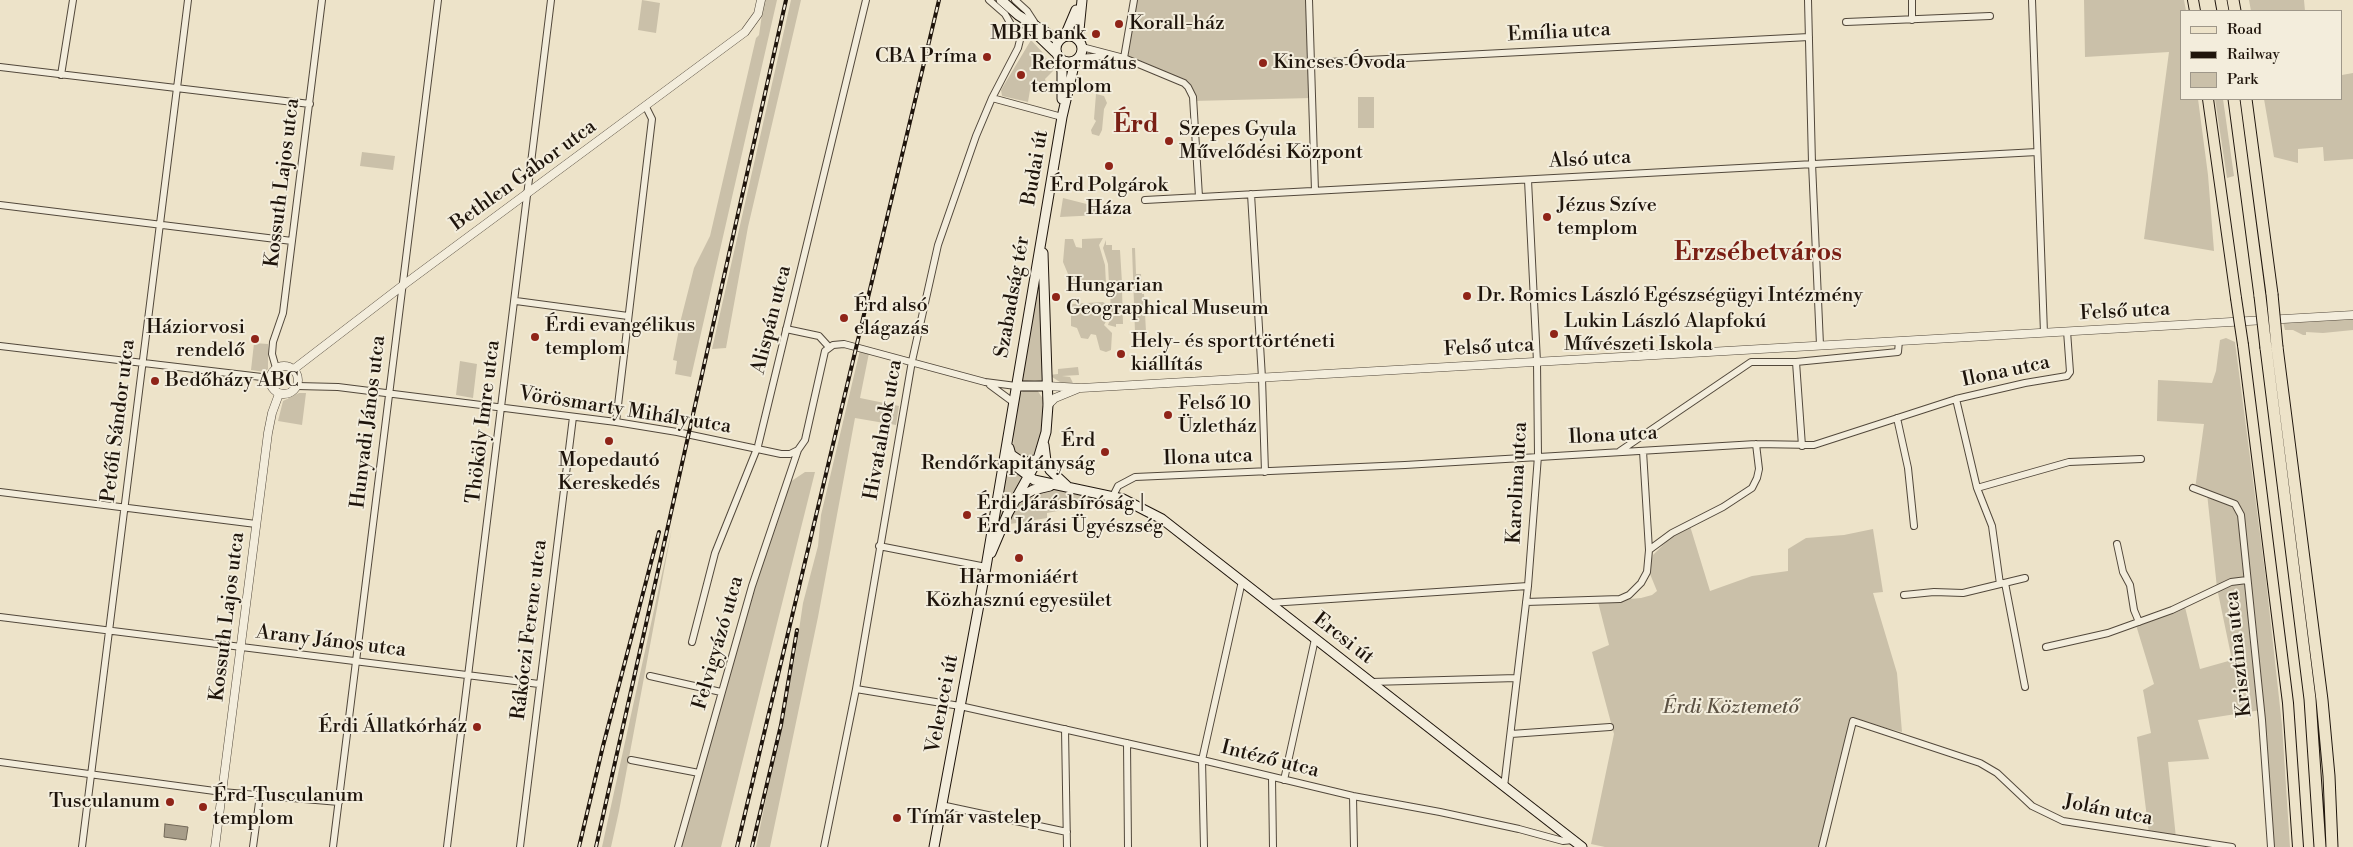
<!DOCTYPE html>
<html>
<head>
<meta charset="utf-8">
<style>
  body { margin:0 }
  #map { position:relative; width:2353px; height:847px; overflow:hidden; background:#ede3c9; font-family:"Libre Bodoni",serif }
  canvas { display:block }
  .legend { position:absolute; left:2180px; top:10px; width:162px; height:90px; box-sizing:border-box; background:#f3eddc; border:1px solid #9e9789; margin:0; padding:6px 9px; list-style:none; font-size:15px; color:#1f150c }
  .legend li { display:flex; align-items:center; gap:10px; height:25px }
  .legend b { width:25px; border:1px solid #9e9789 }
</style>
</head>
<body>
<div id="map">
<canvas width="2353" height="847"></canvas>
<ul class="legend">
<li><b style="height:6px;background:#ede3c9"></b>Road</li>
<li><b style="height:6px;background:#1f150c"></b>Railway</li>
<li><b style="height:14px;background:#cac0a9"></b>Park</li>
</ul>
</div>
<script>
const ctx = document.querySelector('canvas').getContext('2d');
ctx.lineJoin = 'round';
function fillPath(path, color) {
  ctx.fillStyle = color;
  ctx.fill(path, 'evenodd');
}
function shape(rows) {
  const path = new Path2D();
  for (const r of rows) {
    if (r.length === 3) {
      path.moveTo(r[0] + r[2], r[1]);
      path.arc(r[0], r[1], r[2], 0, 2 * Math.PI);
      continue;
    }
    path.moveTo(r[0], r[1]);
    for (let i = 2; i < r.length; i += 2) path.lineTo(r[i], r[i + 1]);
  }
  return path;
}
function stroke(path, color, width, dash) {
  ctx.strokeStyle = color;
  ctx.lineWidth = width;
  ctx.lineCap = dash ? 'butt' : 'round';
  ctx.setLineDash(dash || []);
  ctx.stroke(path);
}
function label(font, color, halo, rows, align = 'center') {
  ctx.font = font + ' "Libre Bodoni",serif';
  ctx.lineWidth = 4;
  ctx.setLineDash([]);
  ctx.textBaseline = 'middle';
  ctx.strokeStyle = halo;
  ctx.fillStyle = color;
  for (const [text, x, y, turn = 0] of rows) {
    ctx.save();
    ctx.translate(x, y);
    ctx.rotate((+turn || 0) * Math.PI / 180);
    ctx.textAlign = isNaN(turn) ? turn : align;
    if (halo) ctx.strokeText(text, 0, 0);
    ctx.fillText(text, 0, 0);
    ctx.restore();
  }
}
fillPath(shape([
  [642,0,660,3,656,33,638,30],
  [764,0,777,0,691,377,675,374,677,361,673,360,681,319,694,268,710,236,756,38,759,35],
  [791,0,801,0,748,227,726,348,712,349],
  [1134,0,1309,0,1311,98,1193,101,1186,85,1124,58],
  [2084,0,2184,0,2186,11,2182,11,2182,99,2198,99,2208,175,2214,251,2144,239,2169,52,2085,57],
  [2249,0,2304,0,2305,11,2251,11],
  [1031,40,1044,54,1053,71,1045,79,1047,86,1031,84,1028,102,1002,96,1001,90],
  [2353,73,2353,159,2324,161,2323,147,2298,149,2298,163,2274,157,2264,99,2342,99,2342,75],
  [1096,94,1104,96,1107,103,1104,109,1102,130,1099,136,1092,134,1091,130,1096,121,1094,119],
  [1358,97,1374,97,1374,128,1358,128],
  [2215,99,2223,99,2234,176,2227,178],
  [362,152,395,156,393,170,360,166],
  [1063,198,1118,212,1118,214,1060,217],
  [1103,238,1099,245,1105,265,1106,284,1096,287,1073,286,1063,262,1065,239,1073,239,1076,247,1082,248,1082,239],
  [1106,240,1106,245,1112,245,1112,250,1120,250,1122,283,1109,284,1108,264,1103,248],
  [1132,248,1135,248,1136,274,1141,274,1142,294,1144,294,1146,332,1135,332],
  [1040,268,1043,382,1035,380,1019,382],
  [1110,288,1122,289,1123,324,1116,324,1116,327,1108,325,1111,317],
  [1103,302,1107,305,1108,318,1104,325,1112,333,1111,350,1106,352,1100,350,1096,335,1091,334,1088,339,1081,338,1077,328,1071,326,1071,304],
  [2353,318,2353,330,2323,333,2306,332,2306,335,2303,335,2293,330,2285,330,2283,322],
  [2226,338,2235,342,2266,580,2282,725,2290,847,2271,847,2261,710,2198,720,2209,759,2168,762,2176,838,2149,834,2137,737,2151,733,2143,690,2154,684,2136,625,2185,607,2200,669,2232,660,2217,588,2207,493,2195,489,2204,424,2157,421,2158,380,2212,383,2216,371,2220,340],
  [254,343,268,344,268,369,265,372,251,370],
  [860,350,869,353,860,398,899,406,896,425,855,418,818,617,770,847,756,847,795,657,803,603,818,546,821,515],
  [460,361,477,364,473,398,456,395],
  [1078,367,1079,375,1062,376,1070,377,1074,385,1063,384,1049,375,1058,374,1058,369],
  [1025,389,1037,390,1044,400,1043,430,1036,452,1028,459,1020,459,1013,450,1014,421,1017,397],
  [299,393,306,393,302,425,278,421,283,401],
  [1007,459,1014,471,1024,478,996,533],
  [805,472,815,472,721,847,681,847,756,583,790,482],
  [1054,488,1107,498,1104,502,1047,513,1047,518,1004,525,1022,497],
  [1690,526,1710,591,1752,576,1788,571,1788,549,1806,538,1844,535,1873,529,1883,592,1873,593,1897,673,1902,732,1851,719,1820,847,1605,847,1591,844,1614,734,1592,652,1609,645,1598,602,1641,598,1652,595,1657,591,1650,574,1650,565,1653,555,1673,535],
  [672,528,619,811,611,847,602,847]
]), '#cac0a9');
const water = shape([
  [165,824,188,827,186,840,164,837,165,824]
]);
fillPath(water, '#a79d89');
stroke(water, '#716757', 1);
const minor = shape([
  [989,0,1005,14,1013,28,1020,32,1026,31],
  [1015,0,1027,11,1038,28],
  [1309,0,1315,191],
  [1808,0,1812,163,1820,345],
  [2032,0,2044,333],
  [1912,20,1912,0],
  [1846,22,1990,16],
  [1082,47,1124,58,1184,83,1188,87,1193,97,1199,197],
  [1078,58,1107,56],
  [1124,58,1134,0],
  [1310,63,1809,37],
  [0,67,310,104],
  [61,75,73,0],
  [992,98,1062,117],
  [1251,194,1262,378,1265,472],
  [1145,200,2037,152],
  [0,205,292,241],
  [516,301,628,316],
  [786,329,819,336,829,347],
  [0,346,270,378],
  [1796,362,1802,446],
  [276,368,272,354,273,342,283,313,322,0],
  [990,385,1013,402],
  [297,386,338,387,616,422,677,432,781,454,790,454,798,450],
  [1956,399,1977,488,1992,526,2000,584],
  [1897,418,1908,468,1914,526],
  [616,422,652,119,646,107],
  [1620,451,1751,362,1796,362,1898,352,1899,341],
  [1643,451,1649,550],
  [1977,488,2069,462,2141,459],
  [2193,488,2235,504,2241,515,2262,720,2271,847],
  [0,492,256,524],
  [1113,496,1118,486,1135,477,1405,465,1756,444,1814,445,1956,399,2025,383,2067,376,2070,372,2067,331],
  [2117,544,2123,572,2130,585,2134,610,2139,622],
  [879,546,986,567],
  [2005,583,2025,687],
  [1904,595,1934,592,1963,593,2025,578],
  [1526,602,1620,599,1629,595,1641,583,1647,572,1649,550,1672,533,1723,507,1752,488,1757,478,1759,469,1756,444],
  [1270,603,1528,586],
  [0,617,539,684],
  [692,642,715,553,758,446,866,0],
  [2046,647,2108,633,2172,610,2231,582,2247,580],
  [650,676,721,692],
  [1371,682,1517,678],
  [856,689,960,706,1198,759,1353,796,1440,812,1519,829,1563,841,1573,840],
  [1065,729,1067,847],
  [1511,734,1610,727],
  [1127,743,1128,847],
  [631,760,699,773],
  [0,762,222,792,339,802],
  [1272,778,1273,847],
  [1284,780,1315,639],
  [1504,787,1528,586,1538,456,1537,362,1528,180],
  [1353,796,1354,847],
  [941,805,1067,832],
  [82,847,188,0],
  [253,847,260,795],
  [333,847,438,0],
  [447,847,551,0],
  [520,847,573,417],
  [678,847,752,586,798,450,805,440,825,351,833,345,844,344,985,382,1016,386],
  [824,847,856,689,912,361,938,245,976,136,992,98,1018,48,1022,32],
  [1204,847,1202,760,1242,581],
  [1822,847,1853,721,1980,763,1997,773,2032,806,2063,821,2232,847]
]);
const tertiary = shape([
  [284,380,14],
  [294,369,402,286,745,32,758,14,761,0],
  [1047,386,1081,388,2353,315],
  [1048,405,1055,398,1077,389],
  [215,847,268,433,272,413,279,394]
]);
const secondary = shape([
  [1001,0,1018,15,1058,40],
  [1026,24,1055,52],
  [1069,49,13],
  [1065,36,1076,10],
  [1078,40,1082,0],
  [1060,59,1062,72,1062,99],
  [1016,386,1047,386],
  [1044,445,1046,461,1050,470,1067,486],
  [1009,448,1014,465,1034,480,1123,499,1162,519,1582,847],
  [1010,454,1023,463,1038,459],
  [1016,499,1033,490,1050,486],
  [991,553,1008,513,1038,459,1046,432,1048,405,1043,253],
  [934,847,986,567,1062,117,1075,61]
]);
const primary = shape([
  [2193,0,2195,11],
  [2208,99,2236,298],
  [2243,345,2288,703,2298,847]
]);
const motorway = shape([
  [2221,0,2223,11],
  [2233,0,2235,11],
  [2234,99,2260,296],
  [2246,99,2272,294],
  [2277,347,2322,700,2329,776,2332,847],
  [2266,348,2310,699,2320,847]
]);
stroke(minor, '#52483b', 8);
stroke(tertiary, '#52483b', 9);
stroke(secondary, '#1f150c', 11);
stroke(primary, '#1f150c', 12);
stroke(motorway, '#1f150c', 13);
stroke(minor, '#f3eddc', 6);
stroke(tertiary, '#f3eddc', 8);
stroke(secondary, '#f3eddc', 9);
stroke(primary, '#ede3c9', 10);
stroke(motorway, '#ede3c9', 11);
const rail = shape([
  [579,847,603,746,659,532],
  [596,847,786,0],
  [737,847,939,0],
  [752,847,781,725,797,630]
]);
stroke(rail, '#1f150c', 4);
stroke(rail, '#f3eddc', 2, [5.5]);
const primaryBridge = shape([
  [2236,298,2243,345]
]);
const motorwayBridge = shape([
  [2272,294,2277,347],
  [2260,296,2266,348]
]);
stroke(primaryBridge, '#1f150c', 12, []);
stroke(motorwayBridge, '#1f150c', 13, []);
stroke(primaryBridge, '#ede3c9', 10);
stroke(motorwayBridge, '#ede3c9', 11);
for (const [x, y, r, color] of [
  [1119,24,5,"#8f2418"],
  [1096,34,5,"#8f2418"],
  [987,57,5,"#8f2418"],
  [1263,63,5,"#8f2418"],
  [1021,75,5,"#8f2418"],
  [1169,141,5,"#8f2418"],
  [1109,166,5,"#8f2418"],
  [1547,217,5,"#8f2418"],
  [1467,296,5,"#8f2418"],
  [1056,297,5,"#8f2418"],
  [844,318,5,"#8f2418"],
  [1554,334,5,"#8f2418"],
  [535,337,5,"#8f2418"],
  [255,339,5,"#8f2418"],
  [1121,354,5,"#8f2418"],
  [155,381,5,"#8f2418"],
  [1168,415,5,"#8f2418"],
  [609,441,5,"#8f2418"],
  [1105,452,5,"#8f2418"],
  [967,515,5,"#8f2418"],
  [1019,558,5,"#8f2418"],
  [477,727,5,"#8f2418"],
  [170,802,5,"#8f2418"],
  [203,807,5,"#8f2418"],
  [897,818,5,"#8f2418"]
]) {
  const dot = new Path2D();
  dot.arc(x, y, r, 0, 2 * Math.PI);
  ctx.fillStyle = color;
  ctx.fill(dot);
  stroke(dot, '#f3eddc', 2);
}
label('20px', '#1f150c', '#f3eddc', [
  ["Korall-ház",1129,24],
  ["MBH bank",1086,34,"right"],
  ["CBA Príma",977,57,"right"],
  ["Kincses Óvoda",1273,63],
  ["Református",1031,64],
  ["templom",1031,87],
  ["Szepes Gyula",1179,130],
  ["Művelődési Központ",1179,153],
  ["Érd Polgárok",1109,186,"center"],
  ["Háza",1109,209,"center"],
  ["Jézus Szíve",1557,206],
  ["templom",1557,229],
  ["Hungarian",1066,286],
  ["Geographical Museum",1066,309],
  ["Dr. Romics László Egészségügyi Intézmény",1477,296],
  ["Érd alsó",854,306],
  ["elágazás",854,329],
  ["Lukin László Alapfokú",1564,322],
  ["Művészeti Iskola",1564,345],
  ["Érdi evangélikus",545,326],
  ["templom",545,349],
  ["Háziorvosi",245,328,"right"],
  ["rendelő",245,351,"right"],
  ["Hely- és sporttörténeti",1131,342],
  ["kiállítás",1131,365],
  ["Bedőházy ABC",165,381],
  ["Felső 10",1178,404],
  ["Üzletház",1178,427],
  ["Érd",1095,441,"right"],
  ["Rendőrkapitányság",1095,464,"right"],
  ["Mopedautó",609,461,"center"],
  ["Kereskedés",609,484,"center"],
  ["Érdi Járásbíróság |",977,504],
  ["Érd Járási Ügyészség",977,527],
  ["Harmoniáért",1019,578,"center"],
  ["Közhasznú egyesület",1019,601,"center"],
  ["Érdi Állatkórház",467,727,"right"],
  ["Érd-Tusculanum",213,796],
  ["templom",213,819],
  ["Tusculanum",160,802,"right"],
  ["Tímár vastelep",907,818]
], 'left');
label('20px', '#1f150c', '#f3eddc', [
  ["Emília utca",1559,33,-3],
  ["Alsó utca",1590,160,-3],
  ["Budai út",1036,168,-80],
  ["Bethlen Gábor utca",524,176,-36],
  ["Kossuth Lajos utca",283,183,-83],
  ["Szabadság tér",1013,297,-80],
  ["Felső utca",2125,312,-3],
  ["Alispán utca",772,320,-76],
  ["Felső utca",1489,348,-3],
  ["Ilona utca",2006,372,-12],
  ["Vörösmarty Mihály utca",625,411,9],
  ["Petőfi Sándor utca",119,421,-83],
  ["Hunyadi János utca",369,422,-83],
  ["Thököly Imre utca",484,422,-83],
  ["Hivatalnok utca",884,430,-80],
  ["Ilona utca",1613,436,-3],
  ["Ilona utca",1208,458,-2],
  ["Karolina utca",1518,483,-87],
  ["Kossuth Lajos utca",228,617,-83],
  ["Rákóczi Ferenc utca",530,630,-83],
  ["Ercsi út",1343,639,38],
  ["Arany János utca",331,642,7],
  ["Felvigyázó utca",719,643,-74],
  ["Krisztina utca",2239,654,-96],
  ["Velencei út",943,704,-79],
  ["Intéző utca",1270,760,14],
  ["Jolán utca",2108,811,11]
]);
label('italic 20px', '#5b5143', '#f3eddc', [
  ["Érdi Köztemető",1731,708]
]);
label('bold 25px', '#7a1f14', '#f3eddc', [
  ["Érd",1136,126],
  ["Erzsébetváros",1758,254]
]);
</script>
</body>
</html>
